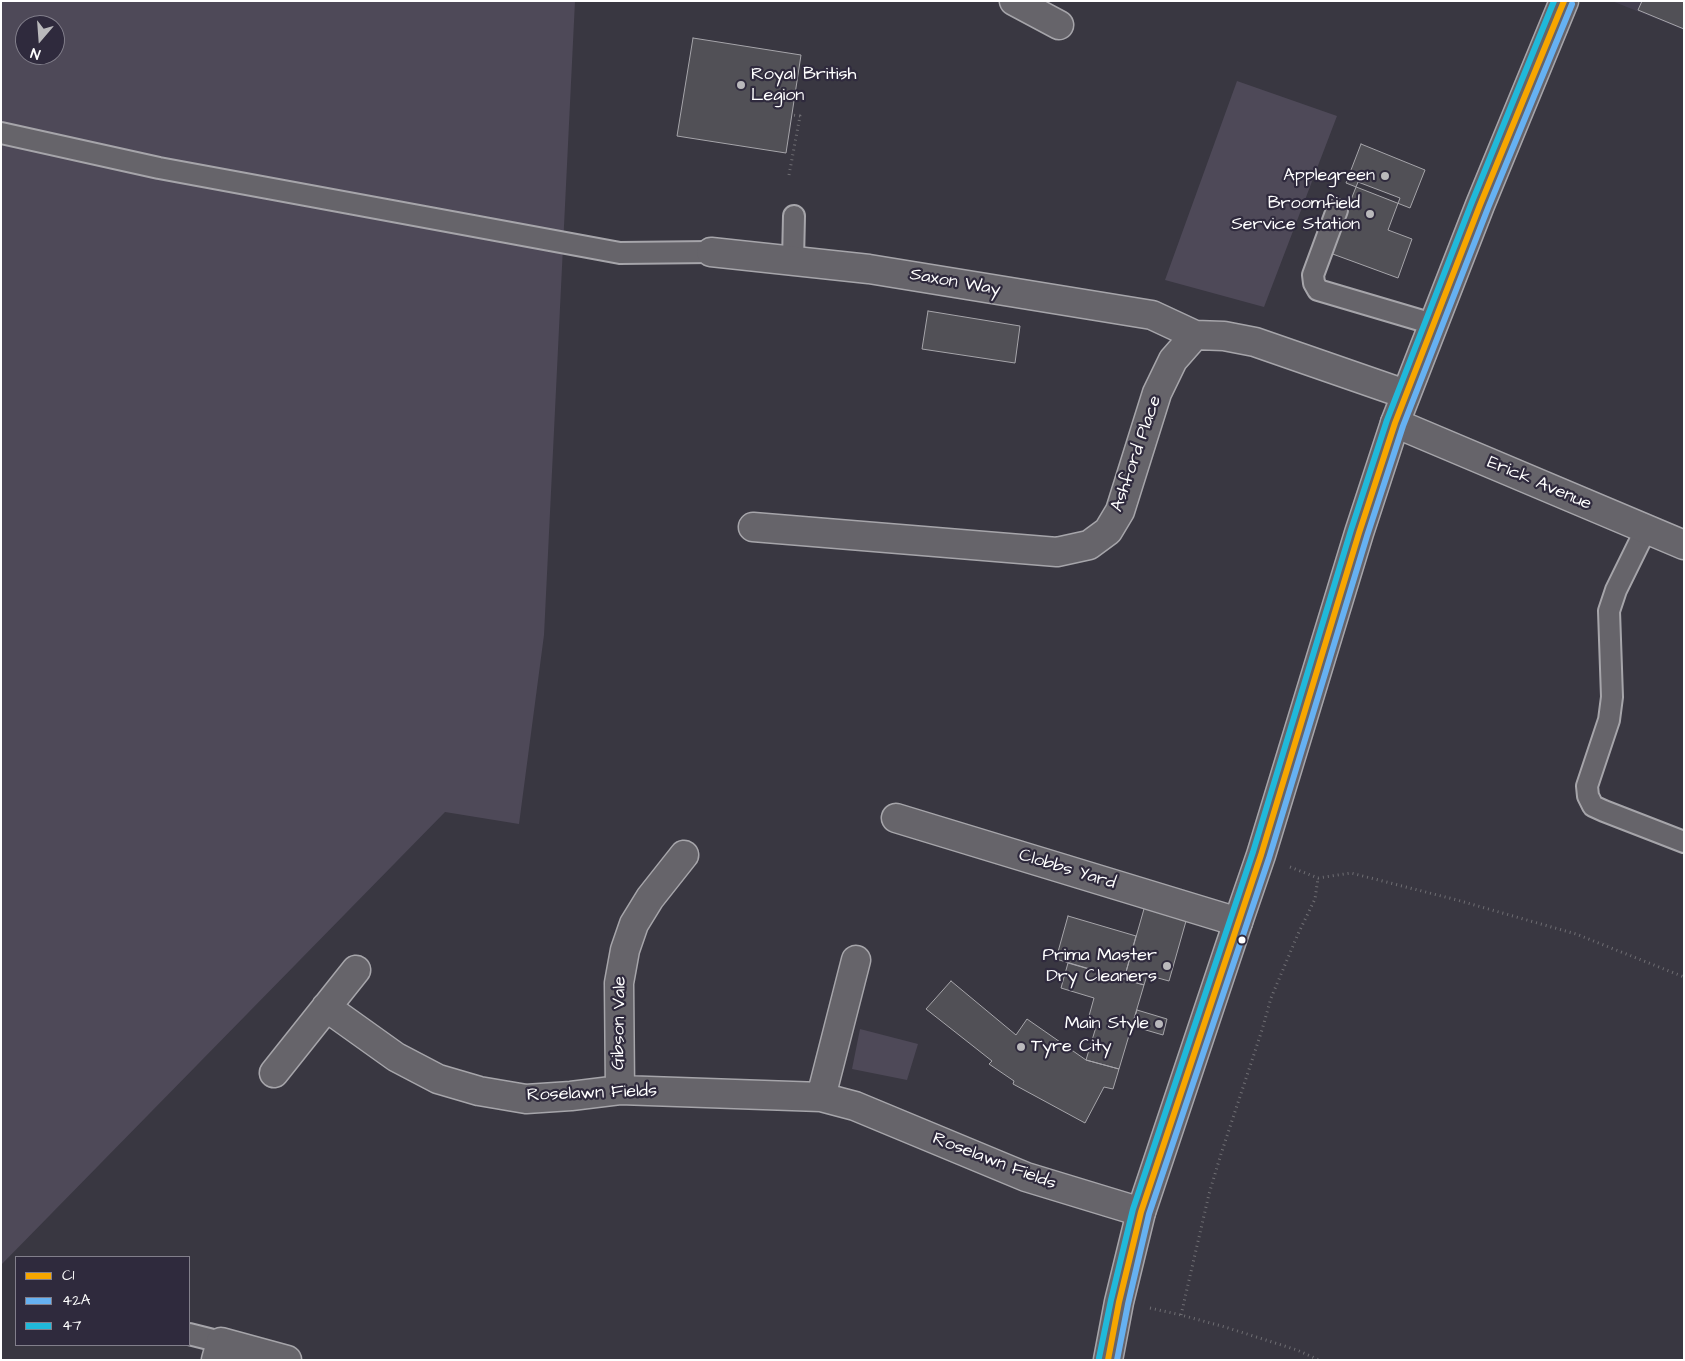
<!DOCTYPE html>
<html>
<head>
<meta charset="utf-8">
<style>
  body { margin:0 }
  #map { position:relative; width:1685px; height:1361px; overflow:hidden; background:#393741; font-family:"Architects Daughter",sans-serif }
  canvas { display:block }
  .frame { position:absolute; inset:0; border:2px solid #fff; pointer-events:none }
  .legend { position:absolute; left:15px; top:1256px; width:175px; height:90px; box-sizing:border-box; background:#2f2a3d; border:1px solid #827f8b; margin:0; padding:6px 9px; list-style:none; font-size:15px; color:#fff }
  .legend li { display:flex; align-items:center; gap:10px; height:25px }
  .legend b { width:25px; border:1px solid #827f8b }
  .north { position:absolute; left:15px; top:15px; width:50px; height:50px; box-sizing:border-box; background:#2f2a3d; border:1px solid #827f8b; border-radius:50%; rotate:198deg; font-size:14px; font-weight:700; line-height:20px; text-align:center; color:#fff }
  .north::after { content:''; display:block; margin:auto; width:18px; height:22px; background:#bab9bc; clip-path:polygon(50% 0,100% 100%,50% 72%,0 100%) }
</style>
</head>
<body>
<div id="map">
<canvas width="1685" height="1361"></canvas>
<div class="frame"></div>
<ul class="legend">
<li><b style="height:6px;background:#f7a600"></b>C1</li>
<li><b style="height:6px;background:#66b1f2"></b>42A</li>
<li><b style="height:6px;background:#20b9da"></b>47</li>
</ul>
<div class="north">N</div>
</div>
<script>
const ctx = document.querySelector('canvas').getContext('2d');
ctx.lineJoin = 'round';
function fillPath(path, color) {
  ctx.fillStyle = color;
  ctx.fill(path, 'evenodd');
}
function shape(rows) {
  const path = new Path2D();
  for (const r of rows) {
    path.moveTo(r[0], r[1]);
    for (let i = 2; i < r.length; i += 2) path.lineTo(r[i], r[i + 1]);
  }
  return path;
}
function stroke(path, color, width, dash) {
  ctx.strokeStyle = color;
  ctx.lineWidth = width;
  ctx.lineCap = dash ? 'butt' : 'round';
  ctx.setLineDash(dash || []);
  ctx.stroke(path);
}
function label(font, color, halo, rows, align = 'center') {
  ctx.font = font + ' "Architects Daughter",sans-serif';
  ctx.lineWidth = 4.5;
  ctx.setLineDash([]);
  ctx.textBaseline = 'middle';
  ctx.strokeStyle = halo;
  ctx.fillStyle = color;
  for (const [text, x, y, turn = 0] of rows) {
    ctx.save();
    ctx.translate(x, y);
    ctx.rotate((+turn || 0) * Math.PI / 180);
    ctx.textAlign = isNaN(turn) ? turn : align;
    if (halo) ctx.strokeText(text, 0, 0);
    ctx.fillText(text, 0, 0);
    ctx.restore();
  }
}
fillPath(shape([
  [1612,1,1684,1,1684,30]
]), '#433f4f');
fillPath(shape([
  [1,1,575,1,544,635,519,824,445,812,1,1265],
  [25,25,55,25,55,55,25,55],
  [1237,81,1337,116,1264,307,1165,280],
  [860,1029,918,1044,907,1080,852,1069]
]), '#4e4958');
const building = shape([
  [1642,1,1684,1,1684,29,1638,10,1642,1],
  [693,38,801,55,786,153,677,136,693,38],
  [1361,144,1425,170,1410,208,1346,183,1361,144],
  [1358,182,1400,198,1388,230,1412,239,1398,278,1330,253,1358,182],
  [928,311,1020,326,1015,363,922,349,928,311],
  [1146,902,1188,914,1169,981,1147,975,1144,985,1124,979,1146,902],
  [1068,916,1136,936,1124,979,1056,959,1068,916],
  [1068,963,1144,985,1119,1069,1086,1060,1096,1027,1088,1025,1090,1017,1089,1016,1094,998,1061,988,1068,963],
  [951,981,1016,1035,1027,1019,1086,1060,1119,1069,1113,1089,1104,1087,1085,1123,1013,1084,1014,1081,989,1064,992,1061,926,1009,951,981],
  [1137,1010,1167,1019,1163,1035,1132,1026,1137,1010]
]);
fillPath(building, '#515056');
stroke(building, '#a6a5aa', 1);
const service = shape([
  [1,133,159,168,620,253,711,252],
  [1337,210,1313,275,1314,283,1318,290,1433,324],
  [793,260,794,216],
  [1646,529,1616,590,1609,611,1612,697,1609,720,1587,786,1588,796,1593,806,1604,811,1684,842],
  [189,1334,221,1342]
]);
const minor = shape([
  [1014,1,1059,25],
  [711,252,869,269,1152,315,1195,335],
  [1395,423,1684,545],
  [753,527,1057,552,1089,545,1108,531,1120,511,1157,393,1173,360,1195,335,1224,336,1255,342,1405,394],
  [896,818,1238,922],
  [326,1007,396,1057,438,1079,479,1091,526,1099,571,1096,620,1090,821,1097,855,1106,1026,1177,1141,1212],
  [274,1073,356,970],
  [620,1090,619,983,625,950,634,924,650,898,684,855],
  [821,1097,856,960],
  [216,1360,221,1342,287,1360]
]);
const secondary = shape([
  [1108,1360,1119,1302,1141,1212,1238,922,1261,855,1359,533,1395,423,1480,205,1564,1]
]);
stroke(service, '#a6a5aa', 24);
stroke(minor, '#a6a5aa', 31);
stroke(secondary, '#a6a5aa', 31);
stroke(shape([
  [789,175,800,116,792,115],
  [1290,867,1318,878,1351,873,1457,900,1576,934,1684,977],
  [1150,1308,1181,1315,1225,1327,1297,1350,1319,1360],
  [1181,1315,1209,1194,1221,1154,1262,1030,1271,998,1298,934,1315,899,1318,878]
]), '#6f6e73', 3, [1, 4]);
stroke(service, '#66646a', 20);
stroke(minor, '#66646a', 28);
stroke(secondary, '#66646a', 28);
stroke(shape([
  [1108,1360,1119,1302,1141,1212,1261,855,1359,533,1395,423,1480,205,1564,1]
]), '#f7a600', 6);
stroke(shape([
  [1117,1360,1128,1304,1149,1214,1269,858,1367,536,1403,426,1488,208,1572,4]
]), '#66b1f2', 6);
stroke(shape([
  [1099,1358,1111,1300,1133,1209,1253,852,1351,530,1387,420,1472,202,1554,1]
]), '#20b9da', 6);
for (const [x, y, r, color] of [
  [741,85,5,"#bab9bc"],
  [1385,176,5,"#bab9bc"],
  [1370,214,5,"#bab9bc"],
  [1242,940,4.5,"#fff"],
  [1167,966,5,"#bab9bc"],
  [1159,1024,5,"#bab9bc"],
  [1021,1047,5,"#bab9bc"]
]) {
  const dot = new Path2D();
  dot.arc(x, y, r, 0, 2 * Math.PI);
  ctx.fillStyle = color;
  ctx.fill(dot);
  stroke(dot, '#2f2a3d', 2);
}
label('18px', '#fff', '#2f2a3d', [
  ["Royal British",751,75,"left"],
  ["Legion",751,96,"left"],
  ["Applegreen",1375,176],
  ["Broomfield",1360,204],
  ["Service Station",1360,225],
  ["Prima Master",1157,956],
  ["Dry Cleaners",1157,977],
  ["Main Style",1149,1024],
  ["Tyre City",1031,1047,"left"]
], 'right');
label('18px', '#fff', '#2f2a3d', [
  ["Saxon Way",955,283,10],
  ["Ashford Place",1137,454,-71],
  ["Erick Avenue",1539,484,23],
  ["Clobbs Yard",1067,870,17],
  ["Gibson Vale",620,1023,-89],
  ["Roselawn Fields",592,1094,-2],
  ["Roselawn Fields",994,1162,21]
]);
</script>
</body>
</html>
